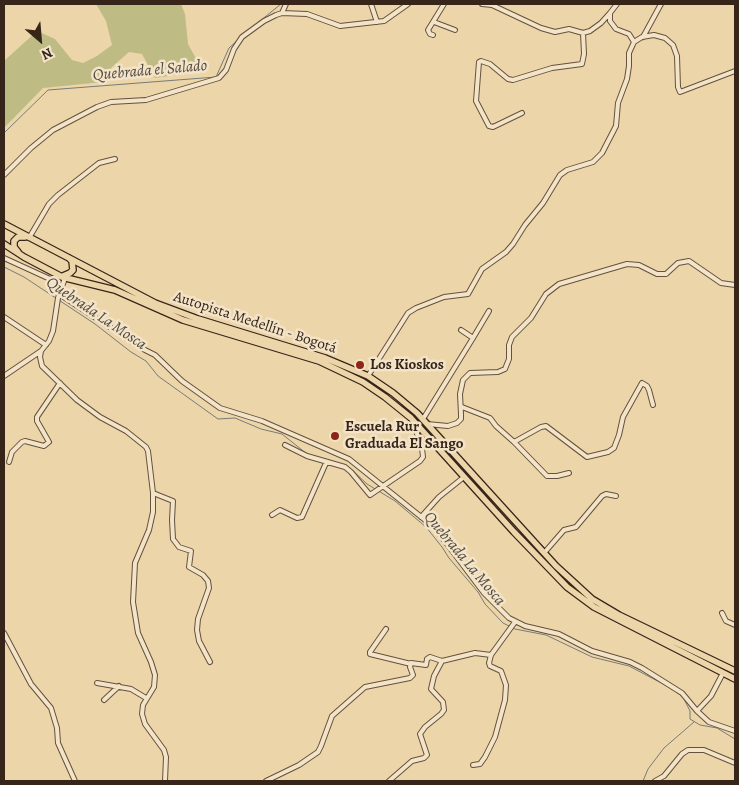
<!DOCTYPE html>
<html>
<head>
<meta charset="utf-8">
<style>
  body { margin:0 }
  #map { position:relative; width:739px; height:785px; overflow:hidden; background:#edd5aa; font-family:Alegreya,serif }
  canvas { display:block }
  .frame { position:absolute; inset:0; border:5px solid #37251a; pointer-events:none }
  .north { position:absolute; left:15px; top:15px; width:50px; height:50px; -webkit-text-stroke:4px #f3e4c8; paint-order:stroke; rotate:153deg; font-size:14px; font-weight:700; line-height:20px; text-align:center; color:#37251a }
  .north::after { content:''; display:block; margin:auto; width:18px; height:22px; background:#37251a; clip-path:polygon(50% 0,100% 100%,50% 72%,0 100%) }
</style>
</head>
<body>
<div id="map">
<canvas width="739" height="785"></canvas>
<div class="frame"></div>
<div class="north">N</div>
</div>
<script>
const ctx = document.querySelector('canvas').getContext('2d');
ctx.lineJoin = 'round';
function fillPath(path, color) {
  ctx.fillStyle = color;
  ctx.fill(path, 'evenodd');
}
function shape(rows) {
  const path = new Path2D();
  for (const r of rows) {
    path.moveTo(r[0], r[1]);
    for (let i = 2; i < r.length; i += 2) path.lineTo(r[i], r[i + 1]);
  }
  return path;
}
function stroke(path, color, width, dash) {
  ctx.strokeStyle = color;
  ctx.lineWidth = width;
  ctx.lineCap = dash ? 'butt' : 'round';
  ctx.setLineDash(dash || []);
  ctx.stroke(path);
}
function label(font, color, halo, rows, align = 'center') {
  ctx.font = font + ' Alegreya,serif';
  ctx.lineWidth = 5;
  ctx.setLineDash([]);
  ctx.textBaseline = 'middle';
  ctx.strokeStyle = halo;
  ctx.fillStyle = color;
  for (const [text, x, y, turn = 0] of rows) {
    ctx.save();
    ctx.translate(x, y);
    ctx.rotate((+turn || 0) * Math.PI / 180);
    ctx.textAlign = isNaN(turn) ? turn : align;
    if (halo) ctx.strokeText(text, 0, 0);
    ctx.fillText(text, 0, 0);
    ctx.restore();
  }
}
fillPath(shape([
  [96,4,181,4,185,14,188,44,203,71,155,78,142,54,129,52,112,67,103,82,43,88,4,128,4,61,37,31,55,39,72,60,83,63,97,56,112,45,106,21]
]), '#bebc84');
stroke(shape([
  [255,25,281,4],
  [4,133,48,90,216,77,229,48,239,39],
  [4,267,24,277,95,324,131,352,146,361,158,376,218,419,235,418,261,429,282,434,307,454],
  [325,459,333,462],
  [346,466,350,468,367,484,395,501,426,527,442,547,449,558,478,592,485,604,503,623,515,629,546,635,592,657,629,666,669,687],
  [676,692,683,697,690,711,690,719,700,725,717,728,735,739],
  [643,781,648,769,664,748,694,722]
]), '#767b77', 1);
const minor = shape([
  [371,4,377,22],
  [482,4,492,5,541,28,555,32,569,29,583,33,590,31,601,23,610,13],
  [282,13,286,4],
  [434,22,455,30],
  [433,35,430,34,428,30,444,4],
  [643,37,661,4],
  [634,42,642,37,654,35,665,38,673,45,677,56,678,87,680,92,735,71],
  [522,113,493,127,489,126,476,101,479,62,481,61,490,64,508,79,513,80,552,68,582,64,584,54,583,33],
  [4,175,31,148,53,130,97,107,111,102,146,100,219,78,226,70,234,49,242,37,264,21,276,15,282,13,307,14,340,26,384,21,408,4],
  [29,238,49,204,58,195,99,163,115,159],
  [4,258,50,279,59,294,145,350,155,355,182,381,220,408,262,421,349,459,430,524,438,532,484,593,509,618,525,626,559,634,592,651,630,662,642,668,682,693,697,711,709,722,735,731],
  [4,317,46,345],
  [473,338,489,311],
  [41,351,40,357,42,366,77,400,100,417,126,431,146,447,148,451,153,493,153,512,149,530,135,563,133,602,138,633,151,662,155,675,154,687,143,705,142,714,145,724,164,750,166,757,165,781],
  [4,376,41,351,49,341,53,331,58,298,65,278],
  [368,376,408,313,416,308,444,297,468,294,482,269,506,252,513,244,525,225,543,203,560,175,567,170,593,162,602,153,616,126,618,103,627,79,629,66,629,53,634,42,629,34,616,29,610,21,610,13,617,4],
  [462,407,490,418,496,426,514,442,541,427,546,426,587,457,608,452,614,448,619,435,623,417,642,383,647,386,649,390,653,405],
  [423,419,473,338,461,330],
  [427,424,448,426,457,423,461,419,461,414,460,394,463,380,470,373,498,372,505,369,509,359,509,345,512,337,531,318,546,294,559,284,627,264,639,265,657,274,666,274,678,263,689,261,721,283,735,285],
  [514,442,547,476,557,476,569,473],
  [285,445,307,456,345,467,351,472,370,495,420,461,423,457,422,448,413,422],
  [9,462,12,452,22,442,25,441,44,446,49,442,37,421,37,417,60,383],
  [153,493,173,501,172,520,173,539,179,547,191,551,189,567,203,575,208,581,209,588,198,619,197,630,199,641,210,662],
  [272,515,280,510,297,518,302,517,326,463],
  [421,517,439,497,464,477],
  [544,553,564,530,576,527,602,496,606,494,616,496],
  [722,613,726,621,735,625],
  [386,629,370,652,370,654,411,664],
  [4,633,31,684,51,708,57,728,58,743,75,781],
  [97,683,131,689,146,698],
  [104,700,119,686],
  [697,711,711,696,723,673],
  [473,765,480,764,485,757,495,737,505,700,506,685,501,671,490,666,489,663,491,655],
  [266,781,299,765,318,752,321,746,332,716,365,687,410,678,413,675,410,667,411,663,426,665,427,659,430,657,442,661,475,653,491,655,515,622],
  [389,781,412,761,424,758,427,755,420,734,425,727,441,714,444,710,443,702,431,689,434,676,442,661],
  [655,781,664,776,682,754,688,750,704,750,735,763]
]);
const highway = shape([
  [4,224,155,303,198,319,325,358,368,376,393,393,417,413,556,566,592,599,619,615,735,671],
  [4,244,24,257,62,277,115,290,183,320,319,361,363,382,385,397,411,418,514,532,567,587,594,607,735,679],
  [18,252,14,247,14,241,18,237,25,237],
  [63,276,70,273,73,270,72,261,69,258]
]);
stroke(minor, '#64513e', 6);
stroke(highway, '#37251a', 8);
stroke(minor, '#f3e4c8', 4);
stroke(highway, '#edd5aa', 5.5);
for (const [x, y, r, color] of [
  [360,365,5,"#8f2418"],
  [335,436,5,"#8f2418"]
]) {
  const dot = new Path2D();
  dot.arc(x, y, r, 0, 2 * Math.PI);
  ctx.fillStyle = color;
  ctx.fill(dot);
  stroke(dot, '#f3e4c8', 2);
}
label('15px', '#37251a', '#f3e4c8', [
  ["Autopista Medellín - Bogotá",255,323,18]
]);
label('bold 15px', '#37251a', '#f3e4c8', [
  ["Los Kioskos",370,365],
  ["Escuela Rur",345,427],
  ["Graduada El Sango",345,444]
], 'left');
label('italic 16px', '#514941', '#f3e4c8', [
  ["Quebrada el Salado",150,71,-5],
  ["Quebrada La Mosca",96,314,34],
  ["Quebrada La Mosca",464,559,50]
]);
</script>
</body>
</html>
